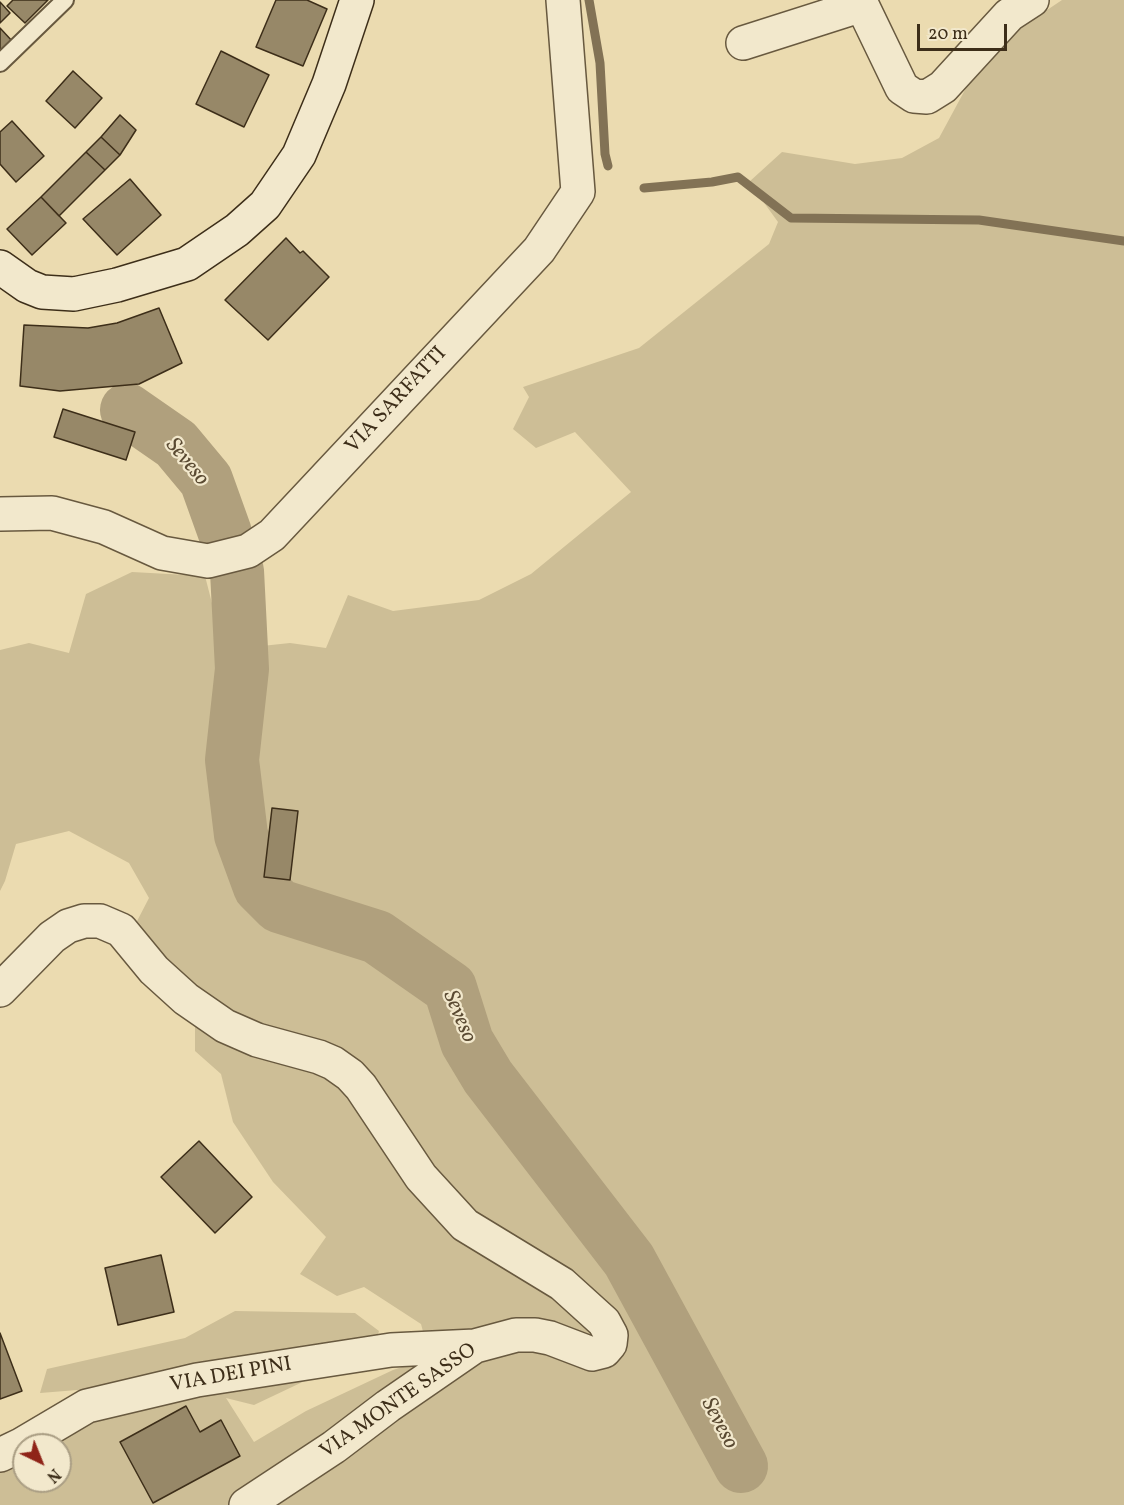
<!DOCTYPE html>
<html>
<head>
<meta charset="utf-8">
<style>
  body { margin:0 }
  #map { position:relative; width:1124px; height:1505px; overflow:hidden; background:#ebdbb0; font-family:Vollkorn,serif }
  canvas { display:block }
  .north { position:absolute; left:12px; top:1433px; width:60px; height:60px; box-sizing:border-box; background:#f2e8cc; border:2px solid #aa9e84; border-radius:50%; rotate:137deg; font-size:16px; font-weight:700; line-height:24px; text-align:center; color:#3d2e19 }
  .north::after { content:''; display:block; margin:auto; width:21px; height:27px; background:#8f2418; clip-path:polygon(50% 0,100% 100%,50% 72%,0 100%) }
  .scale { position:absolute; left:917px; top:24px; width:90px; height:27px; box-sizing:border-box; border:3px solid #3d2e19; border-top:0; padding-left:8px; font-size:18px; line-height:21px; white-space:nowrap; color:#3d2e19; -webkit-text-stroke:4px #f2e8cc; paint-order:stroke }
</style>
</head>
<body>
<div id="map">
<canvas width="1124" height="1505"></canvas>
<div class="north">N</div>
<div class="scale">20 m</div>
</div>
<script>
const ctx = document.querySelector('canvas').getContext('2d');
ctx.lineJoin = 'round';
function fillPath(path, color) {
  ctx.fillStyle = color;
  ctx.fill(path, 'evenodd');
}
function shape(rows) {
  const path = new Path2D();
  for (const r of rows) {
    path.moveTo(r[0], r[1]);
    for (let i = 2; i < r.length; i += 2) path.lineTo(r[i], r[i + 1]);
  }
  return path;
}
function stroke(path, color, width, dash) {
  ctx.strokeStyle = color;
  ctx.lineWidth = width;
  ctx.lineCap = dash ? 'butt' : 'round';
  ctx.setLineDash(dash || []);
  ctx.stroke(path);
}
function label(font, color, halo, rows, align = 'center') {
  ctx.font = font + ' Vollkorn,serif';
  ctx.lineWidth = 4.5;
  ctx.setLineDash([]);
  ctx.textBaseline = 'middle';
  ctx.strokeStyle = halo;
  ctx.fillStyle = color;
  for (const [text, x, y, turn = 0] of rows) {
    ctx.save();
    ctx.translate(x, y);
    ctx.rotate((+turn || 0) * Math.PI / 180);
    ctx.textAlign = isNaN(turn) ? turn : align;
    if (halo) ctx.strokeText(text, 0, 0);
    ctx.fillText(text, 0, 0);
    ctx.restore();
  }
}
fillPath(shape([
  [1062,0,1124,0,1124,1505,0,1505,0,1466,24,1452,24,1481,60,1481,60,1445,37,1445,140,1385,40,1393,47,1369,185,1338,235,1311,355,1313,379,1331,373,1351,330,1369,254,1405,226,1398,254,1442,306,1411,393,1370,430,1358,421,1324,364,1287,337,1296,300,1274,326,1237,273,1182,233,1122,221,1074,195,1051,195,1009,135,925,149,898,129,863,69,831,16,844,5,881,0,891,0,650,29,643,69,653,86,594,132,572,205,576,224,650,290,643,326,648,348,595,393,611,479,600,531,574,631,492,575,432,536,448,513,429,529,397,523,387,639,348,769,244,778,222,749,182,782,152,855,164,902,158,939,138,986,51]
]), '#cdbe96');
stroke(shape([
  [589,0,600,63,605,154,608,166],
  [644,188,712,182,738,177,791,218,979,220,1124,241]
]), '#827255', 9);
stroke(shape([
  [127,410,176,444,206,480,225,533],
  [237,571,242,669,232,760,241,835,260,887,279,906,377,937,450,988,467,1042,488,1077,629,1260,741,1466]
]), '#b0a07d', 54);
const building = shape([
  [13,0,48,0,25,23,7,6,13,0],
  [276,0,307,0,327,9,303,66,256,47,276,0],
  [0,2,10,13,0,23,0,2],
  [0,28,13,42,0,55,0,28],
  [221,51,269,75,244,127,196,104,221,51],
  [73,71,102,98,75,128,46,101,73,71],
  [120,115,136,130,120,155,101,137,120,115],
  [12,121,44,156,16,182,0,164,0,132,12,121],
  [101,137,120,155,105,170,86,152,101,137],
  [86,152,105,170,59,216,41,197,86,152],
  [130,179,161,215,117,255,83,219,130,179],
  [41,197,66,223,32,255,7,229,41,197],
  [286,238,300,253,303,251,329,277,268,340,225,300,286,238],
  [159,308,182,363,139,384,60,391,20,386,24,325,88,328,117,323,159,308],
  [63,409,135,432,126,460,54,437,63,409],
  [272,808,298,811,290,880,264,877,272,808],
  [199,1141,252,1197,215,1233,161,1177,199,1141],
  [161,1255,174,1312,118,1325,105,1268,161,1255],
  [0,1333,22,1391,0,1399,0,1333],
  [186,1406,200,1432,221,1420,240,1456,153,1503,120,1442,186,1406]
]);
fillPath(building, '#978868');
stroke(building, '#3d2e19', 1.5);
const lane = shape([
  [0,63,65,0]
]);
const street = shape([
  [743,43,862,5,902,88,914,96,927,97,943,87,1009,15,1032,0],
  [0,514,52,513,104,527,162,553,208,561,248,551,272,535,539,250,578,192,563,0],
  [0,990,52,937,68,926,84,921,100,921,121,930,154,970,186,999,225,1026,257,1040,319,1057,333,1063,350,1075,361,1087,421,1177,465,1225,562,1284,604,1322,611,1335,610,1344,604,1351,592,1354,550,1338,535,1335,516,1335,475,1346,388,1406,334,1447,246,1505],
  [0,1455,21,1445,87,1406,197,1380,391,1350,475,1346]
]);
const secondary = shape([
  [0,267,27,286,42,292,74,294,117,285,187,264,237,230,265,205,299,155,329,84,357,0]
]);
stroke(lane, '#68593f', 20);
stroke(street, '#68593f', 36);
stroke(secondary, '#3d2e19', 36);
stroke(lane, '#f2e8cc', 16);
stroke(street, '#f2e8cc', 33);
stroke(secondary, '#f2e8cc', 33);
label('21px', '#3d2e19', '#f2e8cc', [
  ["VIA SARFATTI",397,401,-47],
  ["VIA DEI PINI",231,1376,-10],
  ["VIA MONTE SASSO",399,1402,-35]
]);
label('italic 22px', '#5a4a32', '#f2e8cc', [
  ["Seveso",186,463,50],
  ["Seveso",458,1017,67],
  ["Seveso",718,1424,62]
]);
</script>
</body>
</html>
